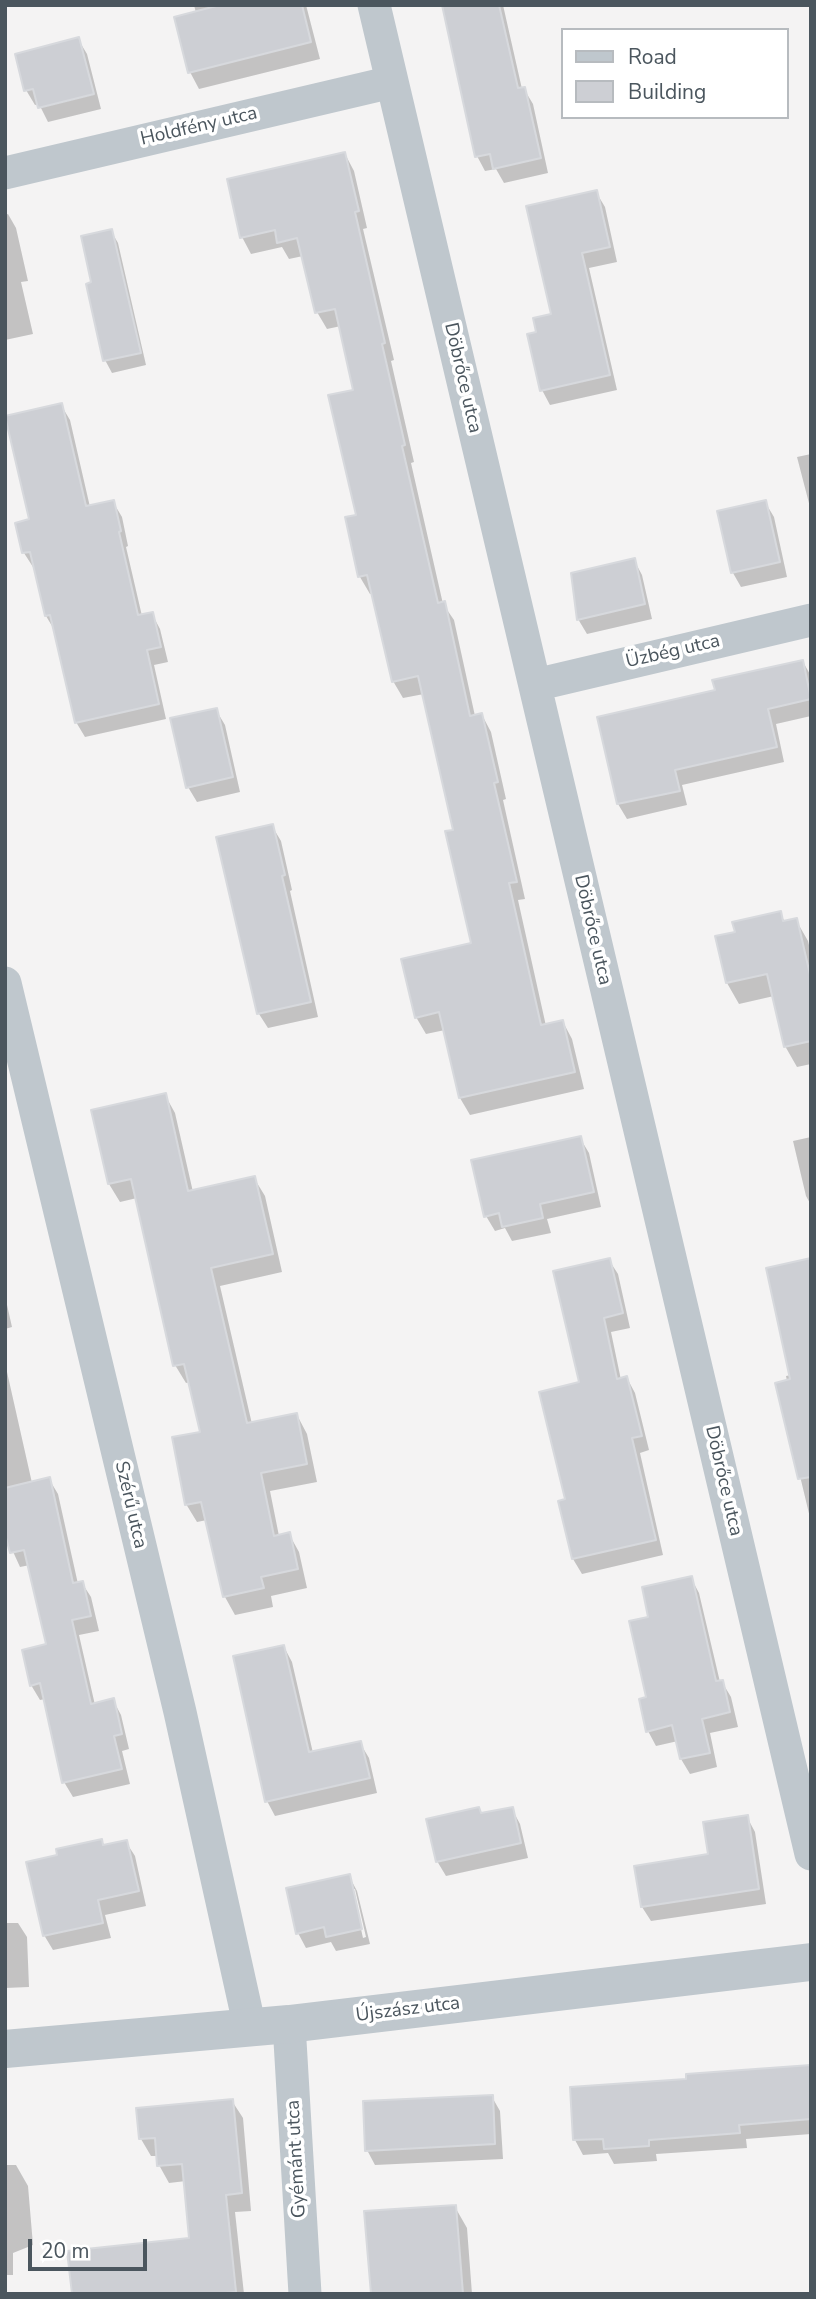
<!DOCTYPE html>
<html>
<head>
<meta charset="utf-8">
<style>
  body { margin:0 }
  #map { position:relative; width:816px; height:2299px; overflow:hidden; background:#f4f3f3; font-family:"Nunito Sans",sans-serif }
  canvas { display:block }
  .frame { position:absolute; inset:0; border:7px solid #4b565e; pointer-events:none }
  .legend { position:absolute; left:561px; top:28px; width:228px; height:91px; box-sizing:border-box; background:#fff; border:2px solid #b7bbbf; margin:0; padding:9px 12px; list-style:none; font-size:21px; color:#4b565e }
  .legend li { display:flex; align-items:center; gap:14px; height:35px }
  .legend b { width:35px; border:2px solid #b7bbbf }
  .scale { position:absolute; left:28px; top:2239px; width:119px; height:32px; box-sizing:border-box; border:4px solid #4b565e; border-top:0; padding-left:9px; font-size:21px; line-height:24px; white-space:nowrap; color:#4b565e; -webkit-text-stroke:5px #fff; paint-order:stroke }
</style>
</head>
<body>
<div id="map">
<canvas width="816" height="2299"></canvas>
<div class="frame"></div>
<ul class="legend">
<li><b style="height:9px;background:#bfc7cd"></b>Road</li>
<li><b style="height:19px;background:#cdcfd4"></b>Building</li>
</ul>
<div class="scale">20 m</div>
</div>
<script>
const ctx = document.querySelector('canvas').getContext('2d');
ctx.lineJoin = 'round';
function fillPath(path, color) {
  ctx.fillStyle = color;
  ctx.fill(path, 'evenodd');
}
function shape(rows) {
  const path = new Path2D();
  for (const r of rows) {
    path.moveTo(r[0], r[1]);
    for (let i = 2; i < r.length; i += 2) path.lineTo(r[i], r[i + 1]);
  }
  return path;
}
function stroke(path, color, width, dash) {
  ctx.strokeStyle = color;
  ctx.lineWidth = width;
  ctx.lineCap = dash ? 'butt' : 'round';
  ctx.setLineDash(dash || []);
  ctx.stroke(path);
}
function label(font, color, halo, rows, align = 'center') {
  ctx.font = font + ' "Nunito Sans",sans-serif';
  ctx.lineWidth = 7;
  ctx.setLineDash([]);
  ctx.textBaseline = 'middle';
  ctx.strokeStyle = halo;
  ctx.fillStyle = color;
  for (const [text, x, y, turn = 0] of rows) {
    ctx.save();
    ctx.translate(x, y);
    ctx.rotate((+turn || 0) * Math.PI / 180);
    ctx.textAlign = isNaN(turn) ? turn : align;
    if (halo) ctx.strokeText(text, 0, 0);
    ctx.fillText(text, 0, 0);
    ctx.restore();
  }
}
fillPath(shape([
  [194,5,306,5,320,59,199,89,190,72,196,13],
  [444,5,503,5,522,89,524,89,533,104,548,173,504,183,496,169,485,171,477,156],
  [78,39,87,54,101,109,48,122,39,104,35,105,26,90],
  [345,154,354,171,367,228,363,229,394,360,391,361,414,462,411,463,443,604,454,620,475,716,482,715,491,732,506,799,503,800,525,899,518,900,546,1026,563,1022,572,1039,584,1089,470,1115,460,1098,445,1030,426,1034,416,1017,473,944,455,831,424,694,403,698,393,681,373,593,370,594,360,577,347,519,358,516,355,391,341,326,327,329,317,312,303,256,289,259,282,247,251,254,242,237],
  [596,192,605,207,617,262,589,268,617,390,550,405,542,390,538,334,553,315],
  [8,214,16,228,28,281,21,282,33,334,5,340,5,215],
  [111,231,118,243,146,365,112,373,105,360,94,284],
  [61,405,70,420,90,507,113,502,122,517,128,546,126,547,142,616,152,614,160,629,168,662,154,665,166,719,85,737,76,722,55,631,46,616,35,567,33,567,24,553],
  [811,454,811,511,797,457],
  [765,502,774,517,787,577,741,587,733,573,719,512],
  [634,560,642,575,652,619,587,634,578,619],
  [803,662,811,676,811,716,776,724,784,762,682,785,687,805,627,819,618,804,599,719,717,692],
  [216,710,225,725,240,792,197,802,188,787],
  [272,826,281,841,292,890,290,891,318,1017,268,1028,259,1014],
  [780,913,785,922,796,920,808,941,811,953,811,1064,797,1067,785,1046,774,996,739,1004,727,983,737,933],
  [165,1095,175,1113,193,1192,254,1178,265,1196,282,1272,220,1286,252,1424,297,1415,307,1434,317,1482,270,1491,279,1536,289,1534,299,1552,307,1588,271,1596,273,1607,235,1615,225,1597,207,1520,197,1522,186,1504,202,1433,190,1382,186,1383,175,1365,137,1198,120,1202,109,1184],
  [811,1137,811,1205,806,1196,793,1141],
  [580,1138,589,1153,601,1207,547,1219,551,1233,512,1241,505,1228,495,1231,486,1216],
  [609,1260,618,1274,630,1328,611,1332,621,1380,627,1378,635,1393,649,1450,640,1453,663,1555,582,1574,573,1559,560,1502,567,1501,581,1383],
  [811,1260,811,1522,778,1384,787,1381,786,1376,791,1375],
  [5,1296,12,1327,5,1329],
  [5,1363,32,1483,49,1479,58,1494,78,1584,82,1583,91,1597,99,1631,79,1635,95,1705,113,1700,121,1715,129,1749,122,1751,130,1784,73,1797,64,1782,45,1699,40,1700,31,1685,48,1645,30,1565,20,1567,10,1545,5,1546],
  [691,1578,699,1593,720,1682,722,1682,731,1697,738,1727,710,1733,717,1767,690,1774,681,1759,678,1741,656,1746,648,1731,651,1618],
  [284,1647,292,1662,313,1753,360,1743,369,1758,377,1793,275,1816,267,1801],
  [512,1809,520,1824,528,1858,446,1876,437,1861,482,1815],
  [747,1817,755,1832,766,1904,651,1921,642,1907,710,1856],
  [101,1841,104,1846,126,1842,135,1856,146,1906,105,1915,111,1938,53,1950,44,1935,60,1856],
  [349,1876,357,1891,370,1944,336,1951,331,1942,306,1948,298,1933],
  [352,1889,355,1889,366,1937,363,1938],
  [5,1923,18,1923,27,1937,29,1987,5,1988],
  [811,2066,811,2134,746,2139,747,2148,656,2154,657,2161,614,2164,608,2153,583,2155,575,2140,688,2081],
  [492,2097,500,2111,503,2159,375,2165,367,2150],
  [232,2101,243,2118,251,2211,235,2212,244,2294,74,2294,191,2240,186,2181,169,2183,159,2165,158,2156,151,2156,141,2139],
  [5,2165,16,2165,28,2186,33,2245,13,2253,13,2275,5,2275],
  [455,2207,467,2228,472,2294,372,2294]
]), '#0003');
const building = shape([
  [220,5,302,5,311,42,188,73,174,17,220,5],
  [442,5,499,5,518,88,525,87,541,158,493,169,490,154,475,157,442,5],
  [79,37,94,94,38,108,33,89,24,91,15,54,79,37],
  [345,152,359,211,355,212,385,343,382,344,405,445,402,446,438,603,445,601,470,716,482,713,498,782,494,783,517,882,509,883,541,1025,563,1020,575,1072,459,1098,439,1012,415,1018,401,959,471,943,445,831,453,830,418,676,392,682,367,575,358,577,345,517,356,515,328,395,353,390,335,309,315,313,297,238,277,243,275,230,240,238,227,179,345,152],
  [597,190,610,247,582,253,610,375,540,391,527,334,536,332,533,318,551,314,526,206,597,190],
  [112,229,141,353,103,361,86,284,91,282,81,236,112,229],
  [62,403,86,506,114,500,121,531,119,532,138,615,153,612,161,647,147,650,159,704,75,723,50,615,45,616,30,552,22,553,15,523,29,519,5,416,62,403],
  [766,500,780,562,731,573,717,511,766,500],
  [635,558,645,604,577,620,571,573,635,558],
  [803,660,811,699,768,709,777,747,675,770,680,791,617,804,597,717,715,690,712,680,803,660],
  [217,708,233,777,186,788,170,718,217,708],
  [273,824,285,875,282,876,311,1002,257,1014,216,837,273,824],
  [781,911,783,921,797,918,811,979,811,1041,784,1047,767,974,726,983,715,936,735,932,732,922,781,911],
  [166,1093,188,1191,255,1176,273,1254,211,1268,247,1423,297,1413,307,1464,261,1473,274,1536,290,1532,298,1569,261,1577,264,1588,223,1597,201,1502,185,1505,172,1437,200,1432,184,1364,173,1366,131,1179,108,1184,91,1110,166,1093],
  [581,1136,594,1192,540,1204,543,1218,502,1227,499,1213,484,1217,471,1160,581,1136],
  [610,1258,623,1313,604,1318,617,1379,627,1376,642,1436,632,1438,656,1540,572,1559,558,1501,565,1499,539,1392,579,1382,553,1271,610,1258],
  [811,1258,811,1477,798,1479,775,1383,790,1379,766,1268,811,1258],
  [50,1477,73,1583,83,1581,91,1616,72,1620,91,1704,114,1698,122,1734,114,1736,122,1769,62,1783,40,1683,30,1686,22,1650,46,1644,24,1550,10,1553,5,1534,5,1488,50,1477],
  [692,1576,716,1681,723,1680,730,1712,702,1719,710,1753,680,1759,672,1725,646,1732,639,1699,646,1697,629,1621,648,1617,642,1587,692,1576],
  [284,1645,309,1752,361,1741,370,1778,265,1802,233,1656,284,1645],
  [479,1807,481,1813,513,1807,521,1843,436,1862,426,1819,479,1807],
  [748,1815,759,1889,641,1907,634,1866,708,1854,703,1822,748,1815],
  [102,1839,103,1845,127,1840,139,1891,98,1900,103,1923,43,1936,26,1862,57,1855,56,1849,102,1839],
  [350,1874,362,1929,326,1937,324,1927,296,1934,286,1888,350,1874],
  [811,2065,811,2119,739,2125,740,2133,649,2140,649,2146,604,2149,603,2139,573,2140,570,2087,686,2079,686,2074,811,2065],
  [493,2095,495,2144,365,2151,363,2101,493,2095],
  [233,2099,242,2193,226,2195,236,2292,216,2294,72,2294,67,2251,189,2238,182,2164,157,2166,155,2138,139,2139,136,2108,233,2099],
  [456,2205,463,2294,371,2294,364,2211,456,2205]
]);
fillPath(building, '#cdcfd4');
stroke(building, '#d7d9dd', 2);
stroke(shape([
  [374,5,811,1854],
  [5,173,392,82],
  [535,685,811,620],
  [5,983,180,1712,250,2028],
  [289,2024,305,2294]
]), '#bfc7cd', 33);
stroke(shape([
  [5,2049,289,2024,811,1962]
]), '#bfc7cd', 38);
label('19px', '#4b565e', '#fff', [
  ["Holdfény utca",199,127,-13],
  ["Döbrőce utca",462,378,77],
  ["Üzbég utca",673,652,-13],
  ["Döbrőce utca",592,930,77],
  ["Döbrőce utca",723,1481,77],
  ["Szérű utca",130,1505,77],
  ["Újszász utca",408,2010,-7],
  ["Gyémánt utca",297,2159,-93]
]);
</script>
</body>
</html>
